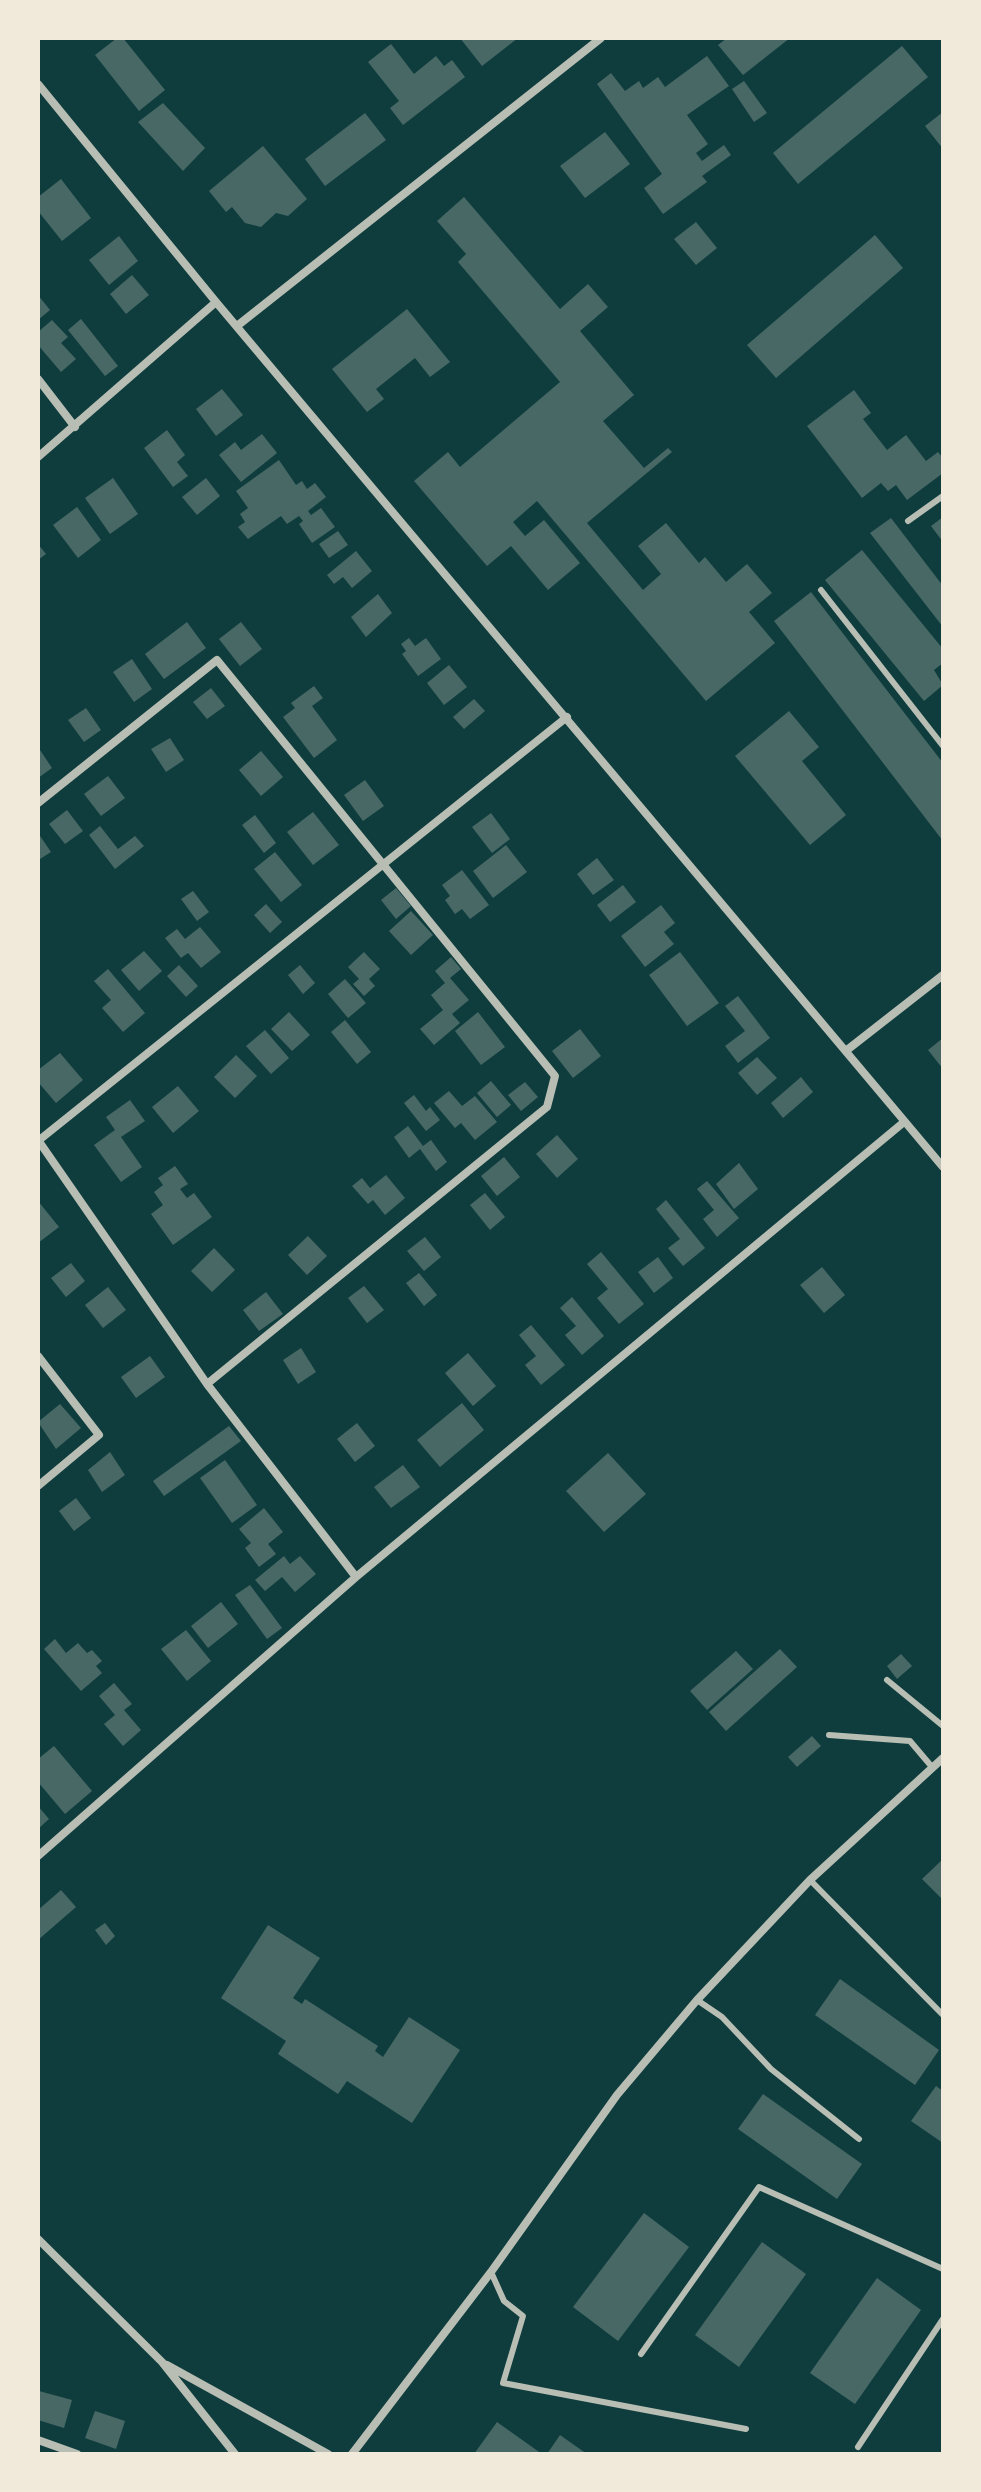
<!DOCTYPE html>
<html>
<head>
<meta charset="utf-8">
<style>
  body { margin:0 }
  #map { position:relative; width:981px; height:2492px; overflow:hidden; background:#0f3d3e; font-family:"Nunito Sans",sans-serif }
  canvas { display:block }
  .frame { position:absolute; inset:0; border:40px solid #f1e9da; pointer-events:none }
</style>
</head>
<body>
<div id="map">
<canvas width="981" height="2492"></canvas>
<div class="frame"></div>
</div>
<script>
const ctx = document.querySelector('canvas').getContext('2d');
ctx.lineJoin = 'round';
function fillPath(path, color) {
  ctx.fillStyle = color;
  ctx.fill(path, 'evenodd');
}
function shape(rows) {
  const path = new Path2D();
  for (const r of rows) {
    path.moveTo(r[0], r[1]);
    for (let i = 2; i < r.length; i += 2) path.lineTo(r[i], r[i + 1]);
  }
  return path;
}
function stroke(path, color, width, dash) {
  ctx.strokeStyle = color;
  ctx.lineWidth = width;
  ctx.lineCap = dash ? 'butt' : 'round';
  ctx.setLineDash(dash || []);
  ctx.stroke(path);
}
fillPath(shape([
  [117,38,123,38,165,90,139,111,95,55],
  [460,38,518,38,482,66],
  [727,38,790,38,743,75,718,45],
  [391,44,414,74,436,56,444,66,452,60,465,77,403,125,390,108,399,101,368,62],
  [902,46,928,77,798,184,773,153],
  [707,56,729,86,687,115,708,144,696,153,702,161,724,145,731,155,702,176,707,182,663,214,644,188,662,174,597,84,611,73,625,91,639,81,643,88,658,77,665,87],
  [744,81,767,113,754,122,732,89],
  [163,103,205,148,183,171,138,122],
  [943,112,943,149,925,126],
  [365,113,386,140,325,186,305,159],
  [605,132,630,164,585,198,560,166],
  [263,146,307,199,288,216,276,213,261,227,245,223,232,207,226,212,209,191],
  [61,179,91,218,62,241,38,211,38,197],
  [464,197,560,309,588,284,608,307,580,331,634,395,603,421,644,468,668,448,672,452,587,523,643,590,661,574,638,546,666,523,699,563,705,557,726,582,747,564,772,593,749,612,775,643,706,701,537,501,513,522,525,536,544,520,580,563,548,590,511,546,487,566,414,481,448,452,460,467,560,382,458,262,466,254,437,221],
  [696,222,717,248,696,265,674,239],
  [875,235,903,268,776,378,747,345],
  [119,236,138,261,109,285,89,260],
  [132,275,149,295,126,314,110,294],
  [38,295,50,310,38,320],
  [407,309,450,362,430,377,415,358,376,389,384,399,367,412,332,369],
  [81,319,118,366,105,376,68,330],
  [52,320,68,337,61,343,76,359,61,372,38,345,38,332],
  [222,389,243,415,216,436,196,409],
  [854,390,871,413,863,419,887,450,906,435,926,461,938,452,943,458,943,473,907,500,896,485,888,491,881,483,862,498,807,426],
  [167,430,185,455,177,462,188,476,173,487,144,448],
  [262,434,277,453,241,482,219,455,235,442,241,450],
  [279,460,296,485,302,481,307,489,315,483,326,497,308,511,311,515,321,508,335,527,312,543,299,524,303,521,299,516,287,524,281,516,248,539,238,527,245,522,240,514,248,508,236,491],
  [113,478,138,514,110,534,85,498],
  [206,478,220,496,197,515,182,497],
  [77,507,101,540,78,558,53,525],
  [943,517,943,542,931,526],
  [891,518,943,586,943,627,870,533],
  [338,531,348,545,329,558,319,544],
  [38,544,46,554,38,560],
  [862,550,943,649,943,663,934,670,943,685,924,701,825,580],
  [356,551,372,571,352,588,343,577,334,584,327,575],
  [811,592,943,763,943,841,774,621],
  [378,594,392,613,366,637,351,617],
  [187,622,206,648,164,679,145,654],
  [241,622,262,649,240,666,219,639],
  [409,638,415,646,426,638,441,659,418,676,402,654,406,651,401,644],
  [132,659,152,689,134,702,113,672],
  [449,665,467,687,444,705,427,683],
  [314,686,323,698,312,706,337,740,314,758,283,717,295,708,291,703],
  [211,688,225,706,207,719,193,702],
  [474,699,485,711,464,729,453,717],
  [86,708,101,730,84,742,68,720],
  [789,711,819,747,802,761,846,815,810,845,735,756],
  [170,738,184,760,166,772,151,749],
  [38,747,52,768,38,778],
  [261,751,283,777,261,796,239,770],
  [108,776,125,798,101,816,84,794],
  [365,780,384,806,363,821,344,795],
  [67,810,83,831,65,844,49,824],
  [313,812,339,845,313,865,287,832],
  [491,813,510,839,492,853,472,827],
  [255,815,276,843,264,853,242,825],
  [100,826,118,849,135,836,144,846,115,869,89,835],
  [38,833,51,852,40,859,38,857],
  [506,845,527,872,493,898,473,871],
  [275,852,302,885,281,902,254,869],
  [597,858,614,880,593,895,577,874],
  [462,870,489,905,470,919,462,909,455,914,445,900,450,896,442,885],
  [623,885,636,902,610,922,597,905],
  [396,888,411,906,396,919,381,900],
  [193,891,209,912,197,921,181,899],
  [266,904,282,922,270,933,254,915],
  [661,905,675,923,664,932,674,944,645,967,621,936],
  [411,911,433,935,411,955,389,931],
  [200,927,221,952,201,968,188,953,181,958,165,938,177,929,185,939],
  [144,951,162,971,139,991,121,970],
  [364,952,380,969,369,979,375,986,364,996,353,984,359,979,348,967],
  [680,952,719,1003,687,1026,649,975],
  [451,957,461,969,450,978,469,1000,452,1014,460,1023,434,1045,420,1029,443,1010,431,995,445,983,435,971],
  [179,965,198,986,186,997,167,976],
  [300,965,315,983,303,994,288,975],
  [108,969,145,1013,123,1032,102,1008,111,1000,94,981],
  [345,979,366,1003,348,1018,328,994],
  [738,996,770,1038,738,1063,725,1046,745,1031,725,1006],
  [289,1012,310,1035,292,1051,271,1029],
  [478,1012,505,1047,481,1065,455,1031],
  [345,1020,371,1052,357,1064,331,1032],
  [580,1029,601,1056,573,1078,552,1051],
  [265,1030,289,1058,271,1074,246,1046],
  [943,1038,943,1069,928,1050],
  [60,1053,83,1080,56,1103,38,1082,38,1070],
  [236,1055,257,1076,235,1098,214,1077],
  [757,1057,777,1078,757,1095,738,1073],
  [801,1077,813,1092,783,1118,771,1103],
  [491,1081,511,1105,497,1117,477,1093],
  [525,1082,538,1097,521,1111,508,1095],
  [178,1086,199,1111,173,1133,152,1107],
  [449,1091,462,1106,475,1096,497,1122,475,1140,461,1123,455,1128,434,1103],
  [414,1095,426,1111,430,1107,440,1120,426,1131,404,1103],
  [130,1100,145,1121,121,1137,142,1167,121,1182,94,1145,115,1130,106,1117],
  [408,1126,423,1146,431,1140,447,1162,436,1171,420,1149,409,1158,394,1137],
  [557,1135,578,1159,557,1178,536,1154],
  [504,1157,520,1177,497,1196,481,1176],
  [739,1163,758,1189,734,1209,716,1184],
  [175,1166,188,1184,180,1189,187,1198,194,1193,212,1217,173,1245,151,1214,163,1205,154,1192,163,1185,158,1178],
  [386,1175,405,1198,385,1215,373,1200,368,1204,352,1186,362,1178,370,1188],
  [707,1181,739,1218,717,1237,703,1219,714,1210,697,1189],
  [485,1193,505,1217,490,1230,470,1205],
  [666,1200,705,1248,683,1266,668,1248,680,1239,656,1209],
  [38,1201,59,1227,38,1243],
  [308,1236,327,1256,307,1275,288,1255],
  [425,1237,441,1257,424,1271,407,1251],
  [214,1248,235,1270,212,1292,191,1271],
  [601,1252,644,1304,619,1324,597,1298,608,1289,587,1264],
  [658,1257,673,1278,654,1293,638,1272],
  [71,1263,85,1281,66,1297,51,1278],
  [822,1267,845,1295,824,1313,800,1285],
  [419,1273,437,1295,424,1306,406,1283],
  [364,1286,384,1310,367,1323,348,1298],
  [108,1287,126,1310,103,1328,85,1305],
  [266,1292,283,1314,259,1331,243,1310],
  [572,1297,604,1336,582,1355,565,1335,576,1326,560,1308],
  [531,1325,565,1365,541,1385,525,1365,536,1356,519,1335],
  [301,1348,316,1372,298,1384,283,1360],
  [468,1353,496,1386,473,1406,445,1373],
  [150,1356,165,1377,136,1398,121,1377],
  [462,1403,484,1430,440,1467,417,1440],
  [60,1404,81,1428,56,1449,38,1422],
  [357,1423,375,1446,355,1462,337,1439],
  [229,1426,241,1441,164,1496,153,1481],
  [110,1452,125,1475,102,1492,88,1470],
  [608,1453,646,1494,604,1532,566,1491],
  [225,1460,257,1505,232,1523,200,1478],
  [403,1465,420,1487,391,1508,374,1487],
  [76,1498,91,1518,74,1531,59,1511],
  [264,1508,283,1532,268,1544,276,1554,259,1567,245,1548,251,1543,239,1529],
  [284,1556,290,1564,300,1556,316,1574,295,1592,282,1577,265,1591,255,1580],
  [250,1585,282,1628,267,1639,235,1595],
  [221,1602,238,1624,208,1648,191,1626],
  [186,1630,211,1661,187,1681,161,1649],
  [55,1639,66,1653,78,1643,87,1653,92,1650,102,1661,96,1666,102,1673,81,1691,44,1649],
  [780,1649,797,1667,726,1731,709,1712],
  [736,1651,753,1669,707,1710,690,1691],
  [901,1654,912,1666,897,1679,887,1666],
  [114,1683,132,1704,124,1710,141,1730,123,1746,104,1724,115,1715,99,1696],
  [812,1736,821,1746,797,1767,788,1757],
  [54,1746,92,1791,65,1814,38,1782,38,1759],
  [38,1806,49,1819,38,1829],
  [943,1859,943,1900,922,1879],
  [61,1890,76,1907,38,1940,38,1910],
  [105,1923,115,1936,106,1945,95,1930],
  [268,1925,320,1958,293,1998,302,2004,305,1999,378,2046,375,2051,383,2057,409,2017,460,2050,412,2123,347,2081,338,2094,278,2054,286,2041,221,1998],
  [840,1979,939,2050,915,2085,815,2015],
  [936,2086,943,2091,943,2143,911,2121],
  [763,2094,862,2164,837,2199,738,2129],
  [644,2213,689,2247,618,2341,573,2307],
  [762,2242,806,2274,739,2367,695,2335],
  [877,2278,921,2310,855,2404,810,2373],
  [39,2391,72,2400,64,2428,38,2420],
  [95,2411,125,2421,116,2449,85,2438],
  [497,2422,542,2454,474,2454],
  [560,2435,587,2454,547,2454]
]), '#486865');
stroke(shape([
  [908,521,943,496],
  [821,590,943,746],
  [887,1680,943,1726],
  [829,1735,910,1741,932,1767],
  [810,1880,943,2015],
  [697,2000,722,2017,771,2069,859,2139],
  [491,2272,504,2301,523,2316,503,2383,746,2429],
  [641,2354,759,2187,943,2269],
  [858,2447,943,2319]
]), '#b8beb3', 6);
stroke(shape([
  [38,84,216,302,943,1167],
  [237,326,601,38],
  [38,379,75,427],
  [38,457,216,302],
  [38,803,217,660,555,1076,547,1107,207,1384],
  [847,1050,943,975],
  [38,1140,207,1384,356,1577],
  [38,1141,567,717],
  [38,1356,99,1435,38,1486],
  [38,1856,356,1577,904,1122],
  [38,2239,162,2362,235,2454],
  [167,2365,328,2454],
  [38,2440,77,2454],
  [352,2454,491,2272,617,2095,697,2000,810,1880,943,1758]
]), '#b8beb3', 8);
</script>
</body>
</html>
